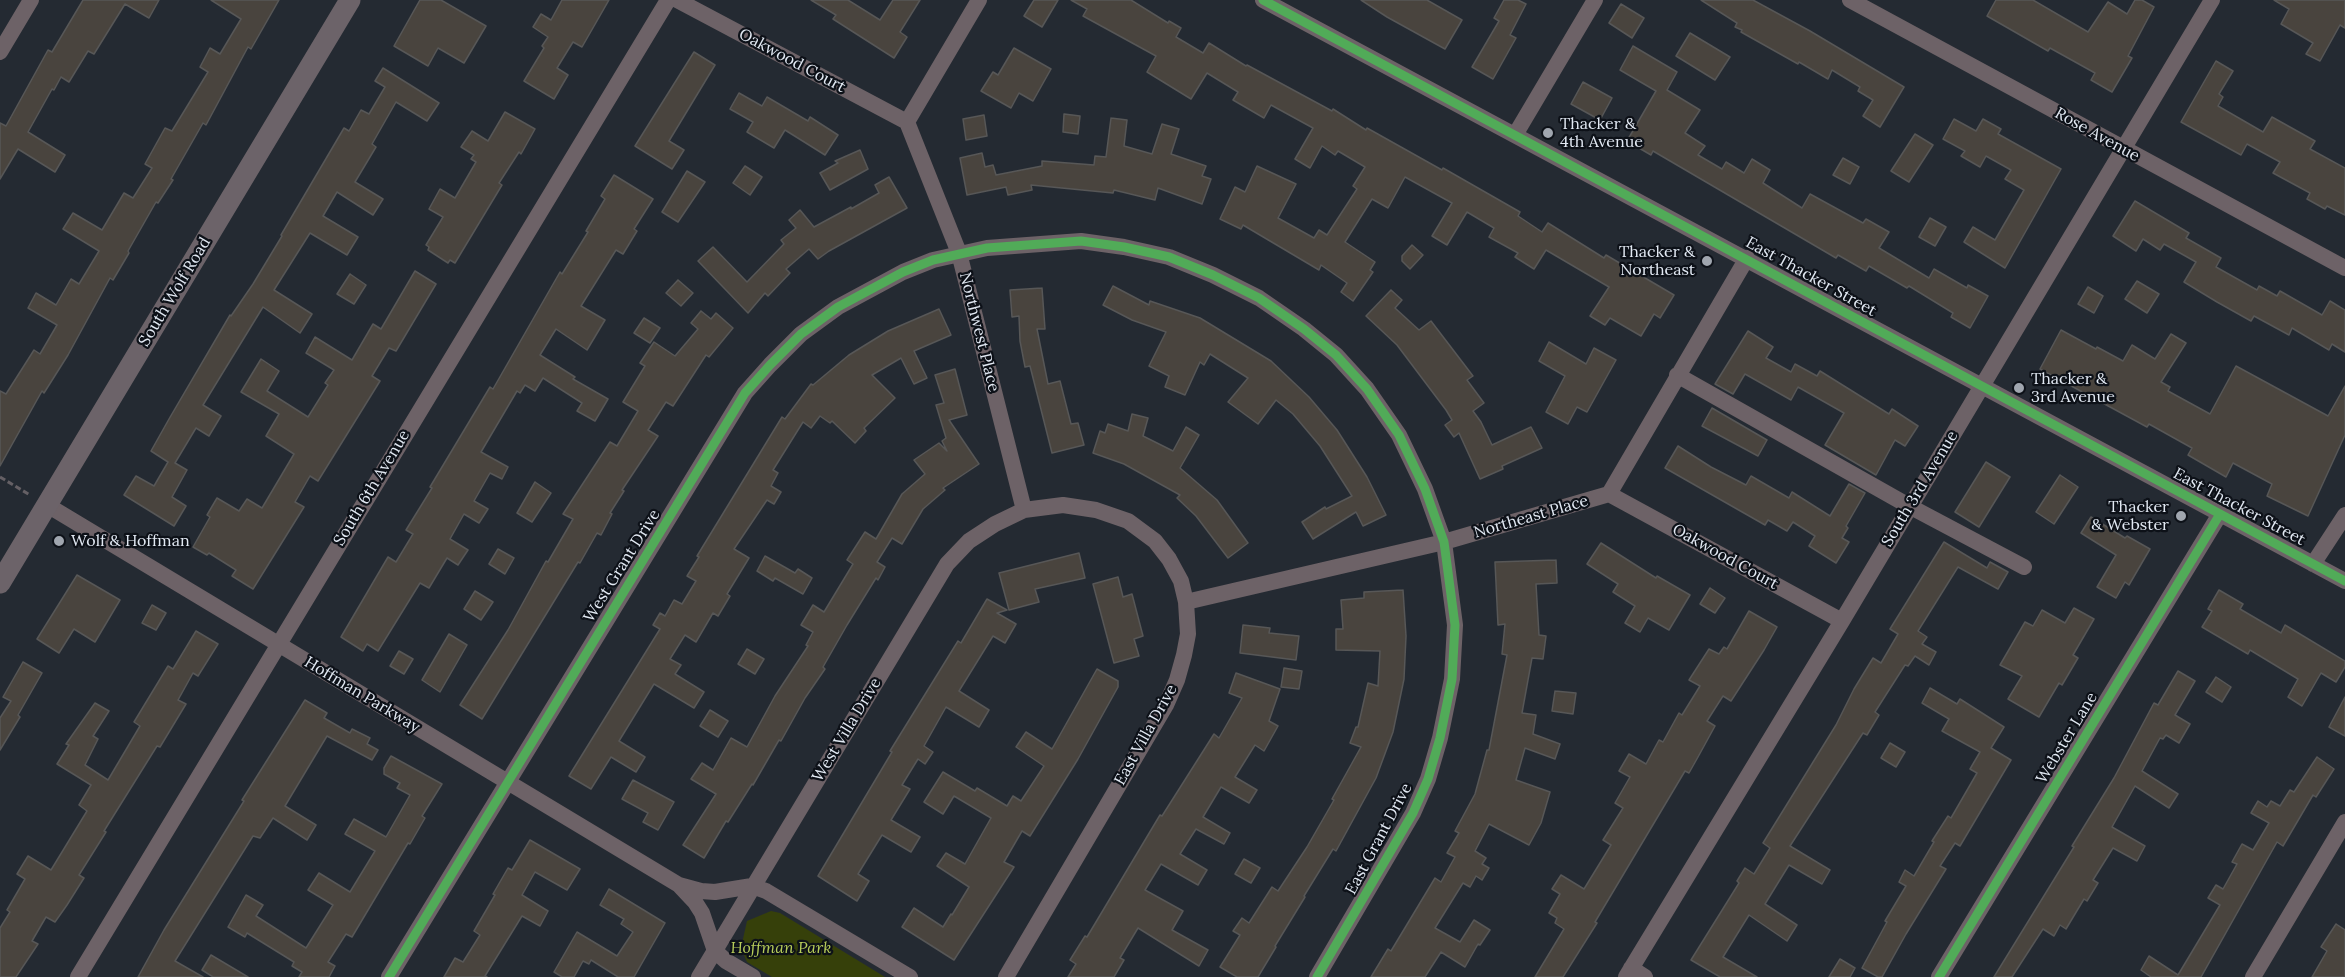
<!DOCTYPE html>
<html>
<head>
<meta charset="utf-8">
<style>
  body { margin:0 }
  canvas { display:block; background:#242a32 }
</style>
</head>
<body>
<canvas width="2345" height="977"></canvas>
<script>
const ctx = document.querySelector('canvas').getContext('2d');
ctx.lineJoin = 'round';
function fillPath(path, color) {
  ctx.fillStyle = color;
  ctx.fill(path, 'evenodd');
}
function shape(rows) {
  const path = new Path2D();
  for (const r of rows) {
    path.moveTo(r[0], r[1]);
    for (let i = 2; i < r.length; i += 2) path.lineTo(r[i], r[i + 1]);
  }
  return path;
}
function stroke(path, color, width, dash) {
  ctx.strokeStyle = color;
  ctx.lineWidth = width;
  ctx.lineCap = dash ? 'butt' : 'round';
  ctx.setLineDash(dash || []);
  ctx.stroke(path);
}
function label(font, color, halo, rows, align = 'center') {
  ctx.font = font + ' Lora,serif';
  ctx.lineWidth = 4.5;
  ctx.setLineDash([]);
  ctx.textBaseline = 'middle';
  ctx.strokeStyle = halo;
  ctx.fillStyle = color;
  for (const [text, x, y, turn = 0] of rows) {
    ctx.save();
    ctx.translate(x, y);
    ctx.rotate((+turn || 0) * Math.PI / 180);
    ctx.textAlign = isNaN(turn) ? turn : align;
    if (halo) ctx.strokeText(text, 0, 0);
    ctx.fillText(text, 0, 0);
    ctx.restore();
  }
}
fillPath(shape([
  [771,911,780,913,885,977,772,977,747,962,741,948,747,921]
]), '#36400a');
const building = shape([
  [83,0,159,0,149,18,125,4,94,54,88,51,69,82,61,77,54,90,52,89,28,132,65,155,55,172,18,149,0,179,0,123,6,126,48,50,52,52,83,0],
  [211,0,279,0,251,49,248,47,206,125,203,123,171,179,173,180,158,203,156,202,128,251,129,253,113,280,110,278,68,355,44,393,42,391,0,466,0,391,6,394,34,350,40,354,57,325,28,308,36,293,56,305,71,279,79,284,99,251,63,229,73,213,102,230,124,193,133,198,152,168,145,164,165,128,172,131,208,72,200,67,210,48,220,54,241,19,211,0],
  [420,0,441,0,486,26,464,63,438,48,428,66,394,46,420,0],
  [562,0,609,0,582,47,573,42,557,68,568,75,554,99,524,81,544,48,542,46,548,37,533,27,541,14,551,20,562,0],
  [811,0,848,0,880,20,893,0,920,0,900,32,907,37,894,58,833,19,836,15,811,0],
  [1034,0,1058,0,1042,27,1024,16,1034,0],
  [1071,0,1131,0,1168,23,1169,21,1181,28,1176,37,1203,53,1209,43,1246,66,1247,65,1332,111,1333,109,1366,130,1367,128,1442,170,1443,168,1520,212,1518,216,1542,232,1548,223,1604,258,1606,255,1674,295,1660,318,1654,314,1641,336,1610,318,1605,325,1590,316,1609,287,1546,250,1534,269,1515,257,1518,253,1489,237,1494,228,1467,212,1447,245,1432,236,1452,203,1405,177,1388,208,1372,199,1345,242,1375,262,1370,270,1373,272,1353,301,1341,292,1347,283,1321,265,1319,270,1243,225,1241,229,1220,219,1235,187,1245,192,1257,166,1296,184,1278,218,1314,238,1319,230,1327,235,1357,189,1353,186,1365,167,1338,151,1335,155,1322,146,1310,168,1295,159,1313,128,1271,105,1264,118,1233,100,1238,92,1207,73,1191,99,1147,72,1156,56,1083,16,1087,9,1071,0],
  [1361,0,1427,0,1462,20,1445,49,1387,17,1361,0],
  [1504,0,1518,0,1526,4,1510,35,1516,38,1493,79,1472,67,1499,21,1494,18,1504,0],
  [1701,0,1753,0,1810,31,1904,87,1880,127,1863,116,1873,100,1858,91,1860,87,1832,70,1828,79,1799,62,1798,64,1741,32,1742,30,1735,27,1737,23,1701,0],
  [1996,0,2033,0,2088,32,2108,2,2127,14,2135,0,2142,0,2154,7,2128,56,2132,58,2112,92,2091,80,2095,73,2050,48,2048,51,1987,16,1996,0],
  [2274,0,2345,0,2345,28,2340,25,2320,61,2306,54,2313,43,2281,24,2289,9,2274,0],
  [1621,4,1644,18,1632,38,1609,23,1621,4],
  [1690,33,1730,57,1715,80,1676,56,1690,33],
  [1633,46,1677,72,1667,90,1700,110,1685,133,1705,146,1698,155,1722,169,1726,162,1744,173,1752,159,1770,170,1763,183,1802,208,1810,194,1863,223,1866,219,1889,232,1879,248,1929,278,1934,269,1967,288,1968,285,1988,296,1970,328,1951,317,1953,313,1909,286,1907,288,1869,266,1866,271,1838,255,1836,258,1653,151,1651,155,1627,141,1656,91,1620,70,1633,46],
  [1014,48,1051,69,1033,101,1019,93,1011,108,981,91,993,72,998,75,1014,48],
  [694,52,715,65,669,141,684,150,672,169,635,146,694,52],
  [2216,61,2233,71,2219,94,2223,97,2218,106,2263,132,2272,117,2315,141,2310,149,2345,168,2345,215,2327,206,2325,209,2307,199,2310,193,2273,173,2280,162,2247,144,2241,155,2181,122,2216,61],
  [383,68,439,103,427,121,396,102,372,144,376,147,355,182,383,199,373,215,337,192,323,216,358,237,347,255,310,233,274,290,312,314,300,333,263,307,203,405,221,416,209,436,196,428,175,463,187,470,172,497,186,506,174,526,124,495,136,476,154,486,168,462,151,451,169,419,230,315,231,316,253,284,282,236,281,235,344,128,349,131,361,110,369,114,385,87,375,81,383,68],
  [1583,82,1612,98,1600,120,1571,104,1583,82],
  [739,93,762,106,767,97,808,121,810,117,838,135,825,155,785,130,774,148,747,132,753,122,730,109,739,93],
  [505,112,535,129,521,154,519,152,499,183,502,185,455,263,450,260,448,263,428,250,429,247,426,245,443,217,429,209,440,189,455,198,476,162,471,159,474,155,461,147,472,131,488,141,505,112],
  [1064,114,1080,116,1078,134,1063,132,1064,114],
  [984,115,987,136,966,140,963,119,984,115],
  [1111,118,1127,120,1124,146,1152,154,1162,124,1179,129,1171,154,1206,166,1202,176,1211,179,1202,204,1158,188,1155,200,1114,190,1113,193,1031,185,1032,190,1008,195,1006,187,967,195,960,158,982,153,985,167,993,165,996,175,1042,166,1042,161,1094,165,1095,156,1106,157,1111,118],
  [1954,119,1976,131,1983,119,2001,129,1998,134,2061,169,2005,268,1964,242,1973,227,1995,240,2024,190,2005,179,2011,170,1986,156,1980,167,1961,156,1965,151,1943,139,1954,119],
  [1915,134,1933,145,1909,182,1891,171,1915,134],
  [860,150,868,169,830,190,820,173,838,163,835,161,860,150],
  [1843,158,1859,167,1850,184,1833,175,1843,158],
  [745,166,762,177,750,195,733,183,745,166],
  [687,171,705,182,678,222,662,212,687,171],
  [614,175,653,199,634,229,637,231,623,254,616,250,581,306,605,320,587,350,556,329,540,355,575,377,573,379,608,399,595,421,577,411,582,403,543,378,535,391,525,385,520,393,517,391,481,452,508,467,502,479,490,473,474,501,488,509,479,523,464,514,450,539,468,550,458,565,447,558,429,588,420,583,378,651,367,644,363,651,341,637,388,557,396,562,413,534,406,530,432,488,430,487,490,387,493,389,560,272,562,274,588,232,586,231,605,199,601,196,614,175],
  [889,177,907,208,829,251,818,259,809,249,786,269,790,273,768,296,765,293,748,313,698,261,713,247,747,282,784,244,781,240,796,228,789,220,800,210,814,227,851,207,851,209,879,193,875,185,889,177],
  [2135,201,2189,233,2186,238,2221,258,2216,267,2257,290,2259,286,2277,296,2280,291,2322,315,2330,301,2345,310,2345,352,2332,344,2329,350,2292,328,2289,335,2254,316,2251,321,2217,302,2184,282,2196,262,2164,244,2160,250,2143,239,2136,251,2113,236,2135,201],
  [1930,218,1946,227,1935,246,1919,237,1930,218],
  [1412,245,1423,255,1410,269,1402,261,1402,256,1412,245],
  [415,271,436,284,396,351,389,348,372,376,380,381,318,481,310,476,295,502,304,507,253,589,232,576,236,570,209,553,207,555,193,547,210,517,207,515,217,498,239,511,247,499,262,508,294,454,266,436,279,414,241,392,261,359,279,371,267,391,308,417,328,385,325,383,334,370,306,353,315,337,352,360,373,324,381,329,415,271],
  [350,274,366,285,354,304,337,294,350,274],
  [678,280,693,293,681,306,666,293,678,280],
  [2137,281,2159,294,2147,313,2125,299,2137,281],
  [1113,286,1149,305,1150,301,1200,318,1271,361,1309,397,1337,430,1367,477,1386,515,1363,526,1356,512,1313,539,1302,522,1325,507,1326,509,1352,496,1320,446,1293,414,1276,400,1258,424,1228,402,1248,378,1210,354,1204,365,1200,362,1185,395,1165,387,1169,376,1149,366,1166,332,1132,320,1103,305,1113,286],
  [2088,287,2103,296,2094,313,2078,304,2088,287],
  [1042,288,1045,329,1037,329,1048,384,1060,381,1071,424,1078,423,1084,445,1052,453,1030,366,1025,367,1020,341,1019,316,1012,317,1010,290,1042,288],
  [1391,290,1402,300,1395,308,1419,330,1431,321,1473,376,1467,380,1484,403,1473,411,1481,422,1492,445,1531,427,1542,448,1502,466,1503,469,1480,479,1459,433,1454,437,1445,425,1452,420,1446,410,1397,345,1366,316,1391,290],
  [939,309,951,335,914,351,927,378,914,384,901,358,872,375,895,398,864,428,866,431,855,443,832,421,830,423,820,416,811,428,803,422,773,470,778,473,771,486,781,492,774,504,767,500,734,549,749,558,727,594,730,596,718,616,713,613,696,642,685,635,670,659,681,665,675,674,704,692,694,708,654,684,619,741,645,757,636,772,611,757,591,789,569,776,660,629,653,625,660,613,665,616,674,600,682,604,696,581,687,576,699,557,697,556,782,417,785,419,811,384,813,385,849,355,888,331,939,309],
  [701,311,711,319,716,313,733,328,709,357,706,355,673,406,666,402,648,430,658,436,622,490,624,491,610,513,612,514,601,535,597,533,580,563,578,562,482,719,460,705,508,630,546,561,548,562,573,519,563,514,610,442,617,446,638,411,623,402,645,366,640,363,654,342,675,356,698,329,691,323,701,311],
  [644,318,660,328,650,343,634,333,644,318],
  [2061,330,2096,349,2097,347,2123,361,2132,345,2155,359,2171,334,2186,343,2161,382,2170,387,2168,391,2210,414,2236,366,2328,416,2345,386,2345,435,2308,516,2267,496,2272,484,2233,463,2226,477,2188,455,2192,448,2149,424,2147,427,2040,369,2061,330],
  [1748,331,1773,347,1766,358,1791,372,1795,364,1817,376,1820,371,1889,414,1892,409,1918,426,1905,446,1895,440,1876,475,1825,445,1844,413,1798,387,1791,400,1745,374,1733,394,1715,384,1748,331],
  [1549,342,1586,364,1594,348,1616,360,1587,412,1577,407,1568,424,1546,412,1565,376,1539,361,1549,342],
  [955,369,967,415,949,420,979,464,943,488,945,490,923,509,902,544,892,538,877,562,885,567,878,580,876,578,847,625,823,667,825,669,805,698,781,741,779,740,753,785,752,784,728,822,726,821,704,858,683,845,716,794,691,779,702,763,713,770,731,738,747,747,775,696,808,646,806,645,813,632,801,625,813,605,824,612,853,564,847,560,865,532,876,539,902,494,925,474,914,460,939,443,947,451,942,441,946,438,936,405,944,403,935,375,955,369],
  [1712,408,1767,440,1758,456,1702,426,1712,408],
  [1132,414,1148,418,1143,436,1173,451,1186,427,1199,435,1180,468,1217,500,1248,543,1228,558,1196,516,1177,498,1180,495,1124,464,1093,453,1100,431,1105,433,1108,424,1128,431,1132,414],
  [1678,446,1711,467,1746,485,1751,476,1789,498,1792,492,1830,516,1849,484,1865,493,1846,526,1848,528,1842,538,1849,542,1836,563,1809,546,1815,536,1793,522,1787,531,1768,520,1765,525,1665,468,1678,446],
  [1986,462,2010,477,1979,527,1955,512,1986,462],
  [2060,475,2078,487,2054,524,2036,512,2060,475],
  [535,482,551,493,532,522,517,513,535,482],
  [2091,517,2125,538,2127,536,2150,549,2129,585,2125,582,2116,598,2097,587,2116,555,2081,533,2091,517],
  [1944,542,1987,568,1990,562,2008,572,1998,589,1958,567,1918,631,1927,637,1922,644,1936,652,1929,665,1915,656,1908,666,1905,665,1875,712,1879,715,1867,735,1863,733,1790,846,1830,870,1822,884,1789,865,1765,904,1797,925,1787,941,1749,915,1723,957,1757,977,1720,977,1691,960,1739,883,1737,881,1745,868,1754,874,1770,848,1763,843,1836,725,1854,689,1873,658,1881,663,1898,634,1890,629,1944,542],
  [1601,543,1656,578,1657,576,1690,595,1669,630,1648,618,1640,632,1625,623,1635,606,1613,592,1618,584,1587,564,1601,543],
  [498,549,514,558,505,574,489,564,498,549],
  [1079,553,1085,578,1035,589,1039,602,1009,610,999,573,1079,553],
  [765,556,795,573,798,569,812,578,803,594,775,578,773,581,757,571,765,556],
  [1556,560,1557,583,1536,584,1539,635,1546,636,1543,659,1532,658,1522,713,1536,715,1533,734,1560,744,1555,759,1525,748,1516,780,1550,792,1541,823,1529,845,1489,824,1475,851,1486,858,1482,864,1489,868,1482,880,1476,876,1470,887,1463,883,1435,928,1460,942,1474,920,1490,930,1480,945,1478,944,1465,967,1441,952,1425,977,1371,977,1388,949,1391,951,1435,878,1441,882,1455,857,1447,853,1459,833,1455,831,1475,794,1487,750,1489,750,1507,655,1502,654,1505,624,1498,625,1495,562,1556,560],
  [77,575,120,600,95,642,74,629,59,653,37,639,77,575],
  [1118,577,1123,597,1132,594,1143,636,1134,639,1139,656,1114,663,1093,584,1118,577],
  [1710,588,1725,598,1715,613,1700,604,1710,588],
  [1403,590,1406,636,1404,679,1393,732,1376,778,1336,851,1333,849,1304,896,1305,897,1275,946,1276,947,1258,977,1237,977,1220,967,1240,935,1233,931,1242,918,1249,923,1272,887,1278,891,1307,847,1334,800,1332,799,1361,747,1350,743,1356,727,1358,727,1368,683,1378,686,1380,651,1336,650,1336,629,1343,629,1341,600,1364,598,1364,592,1403,590],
  [2219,590,2243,604,2240,609,2281,633,2285,625,2345,661,2345,667,2336,682,2321,673,2302,706,2288,697,2298,679,2250,650,2248,654,2202,627,2212,611,2208,609,2219,590],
  [475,591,493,602,481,620,464,609,475,591],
  [987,599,1007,610,997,613,1016,624,1005,643,993,636,959,691,989,710,979,727,946,707,924,746,933,752,925,764,918,759,902,785,910,789,891,820,920,837,911,852,882,835,858,874,869,881,857,901,818,876,892,752,890,751,958,641,961,643,987,599],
  [152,605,166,613,156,630,142,623,152,605],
  [2074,608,2094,619,2073,655,2078,658,2062,685,2059,683,2039,717,2008,699,2022,676,2000,665,2025,622,2033,626,2042,610,2065,623,2074,608],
  [1749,611,1777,627,1764,650,1731,701,1723,696,1707,721,1715,726,1698,757,1689,773,1685,771,1595,922,1597,923,1563,977,1535,977,1564,929,1555,923,1557,918,1549,913,1560,894,1552,889,1561,875,1584,889,1611,845,1603,840,1623,808,1615,803,1630,777,1619,771,1629,754,1646,764,1659,740,1663,742,1679,713,1682,715,1700,686,1689,680,1709,649,1719,654,1724,647,1727,649,1749,611],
  [1243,625,1270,628,1269,633,1299,636,1296,660,1240,653,1243,625],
  [196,631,218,644,198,676,193,673,178,700,186,704,160,747,157,746,104,831,106,832,79,875,84,878,67,905,55,922,46,917,32,941,38,944,16,977,0,977,0,928,10,912,7,910,25,879,17,874,28,856,51,870,87,811,79,805,91,785,57,764,69,745,66,744,95,703,109,711,93,736,98,739,85,765,108,780,140,726,134,722,168,666,173,669,196,631],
  [449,634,467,645,440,692,422,680,449,634],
  [747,649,764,659,755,674,738,664,747,649],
  [399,651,413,659,404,674,390,666,399,651],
  [23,662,42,673,18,715,20,717,0,750,0,718,11,701,3,697,23,662],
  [1284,668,1302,671,1299,689,1281,687,1284,668],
  [1097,669,1118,681,1118,687,1078,759,1030,836,1022,831,1004,862,1014,867,954,960,902,927,914,908,943,927,951,914,952,915,969,887,937,866,946,853,965,864,991,818,954,796,943,814,924,802,943,772,975,791,977,788,1007,806,1013,796,1021,801,1044,766,1016,747,1026,732,1052,749,1097,669],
  [2178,671,2195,681,2175,715,2190,724,2179,743,2166,735,2163,739,2160,738,2142,771,2178,794,2169,808,2135,786,2112,827,2145,846,2137,861,2113,848,2093,880,2098,883,2087,901,2084,899,2066,929,2060,925,2054,936,2043,929,2012,977,1994,977,2074,847,2072,846,2114,778,2154,703,2158,705,2178,671],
  [1236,673,1280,689,1269,721,1278,726,1264,751,1255,745,1235,777,1257,790,1249,803,1221,787,1203,817,1230,833,1224,844,1196,829,1180,854,1207,870,1198,885,1161,864,1145,890,1183,911,1172,930,1208,950,1199,966,1138,928,1120,958,1124,960,1114,977,1068,977,1076,964,1070,960,1085,936,1087,937,1160,815,1162,816,1214,734,1219,738,1242,698,1229,693,1236,673],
  [2216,677,2231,687,2222,702,2206,692,2216,677],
  [1930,688,1957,704,1960,699,2004,727,1991,748,2011,760,1960,846,1955,843,1940,866,1946,869,1906,934,1882,977,1878,977,1862,968,1887,922,1885,921,1906,886,1899,882,1905,870,1914,876,1934,842,1932,841,1948,816,1951,818,1977,773,1970,769,1980,752,1942,731,1949,719,1922,703,1930,688],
  [1555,691,1576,693,1573,714,1552,711,1555,691],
  [2345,697,2345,736,2329,727,2345,697],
  [305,700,327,713,324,718,350,733,352,729,370,738,367,744,378,750,372,760,327,736,285,806,316,825,307,840,273,818,260,838,253,836,175,961,203,977,138,977,164,930,244,801,242,800,305,700],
  [710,710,728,721,718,737,700,726,710,710],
  [1890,743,1905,752,1896,767,1881,758,1890,743],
  [391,756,442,784,422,816,425,818,410,844,408,843,352,937,346,934,328,962,335,966,329,977,299,977,302,972,292,966,294,962,247,933,245,937,228,927,246,895,263,905,256,916,306,948,333,905,308,890,319,873,350,892,375,851,345,834,354,819,386,837,410,795,397,788,400,783,384,774,384,768,391,756],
  [2317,757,2334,769,2316,797,2313,795,2283,846,2277,842,2201,977,2151,977,2141,970,2149,956,2178,975,2220,905,2208,898,2216,885,2223,889,2237,864,2232,862,2242,844,2253,850,2269,823,2251,813,2258,801,2267,807,2271,801,2280,806,2290,790,2294,792,2317,757],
  [633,780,674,802,658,830,643,822,648,813,622,799,633,780],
  [530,840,580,869,567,890,535,872,522,895,548,911,540,926,522,916,485,976,487,977,444,977,455,958,463,962,480,935,474,931,495,895,493,894,508,868,512,870,530,840],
  [1244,859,1260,868,1251,883,1235,874,1244,859],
  [609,889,665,923,634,977,618,977,591,960,589,964,583,961,574,977,562,977,554,972,577,932,617,956,633,932,621,924,624,919,600,905,609,889],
  [2336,924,2345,930,2345,977,2312,977,2327,951,2321,947,2336,924],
  [211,955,248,977,213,977,202,970,211,955],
  [1840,959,1855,968,1850,977,1829,977,1840,959]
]);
fillPath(building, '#49443e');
stroke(building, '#575757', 1.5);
stroke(shape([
  [0,477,30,495]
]), '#656065', 3, [6, 3]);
stroke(shape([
  [677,0,907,122],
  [1263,0,2345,581],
  [1850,0,2345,268],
  [0,52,31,0],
  [907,122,959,253,1024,510],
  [907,122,979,0],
  [1515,135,1595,0],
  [1677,375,1909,506,2024,567],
  [1609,494,1842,621],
  [47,505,679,885,701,891,715,892,752,886,766,891,910,977],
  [2313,564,2345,515],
  [1186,602,1444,542,1609,494,1747,258],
  [679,885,695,902,702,913,715,951,726,961,753,977],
  [1631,968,1645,977],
  [78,977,668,0],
  [389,977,745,393,770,365,801,334,838,307,903,272,933,260,987,248,1081,241,1124,247,1169,257,1213,275,1259,298,1304,329,1336,355,1367,389,1399,435,1425,489,1444,542,1455,625,1452,679,1440,738,1428,779,1413,813,1317,977],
  [699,977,947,564,969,541,995,524,1024,510,1063,505,1096,510,1128,521,1155,541,1169,559,1181,581,1186,602,1188,634,1184,655,1177,680,1166,705,1006,977],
  [1626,977,1842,621,2212,0],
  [1939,977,2220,514],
  [2253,977,2345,822]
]), '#6d6267', 16);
stroke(shape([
  [0,583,350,0]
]), '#6c6369', 21);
stroke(shape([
  [1263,0,2345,581],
  [389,977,745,393,770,365,801,334,838,307,903,272,933,260,987,248,1081,241,1124,247,1169,257,1213,275,1259,298,1304,329,1336,355,1367,389,1399,435,1425,489,1444,542,1455,625,1452,679,1440,738,1428,779,1413,813,1317,977],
  [1939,977,2220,514]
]), '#51ab58', 9);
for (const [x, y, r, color] of [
  [1548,133,6,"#a0a6af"],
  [1707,261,6,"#a0a6af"],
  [2019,388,6,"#a0a6af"],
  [2181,516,6,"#a0a6af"],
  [59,541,6,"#a0a6af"]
]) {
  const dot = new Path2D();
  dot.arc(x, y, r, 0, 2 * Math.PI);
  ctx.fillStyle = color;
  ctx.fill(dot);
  stroke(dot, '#0d1118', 2);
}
label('16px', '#e2e9f3', '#0d1118', [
  ["Oakwood Court",792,61,28],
  ["Rose Avenue",2097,135,29],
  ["East Thacker Street",1811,277,29],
  ["South Wolf Road",175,292,-59],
  ["Northwest Place",979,332,76],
  ["South 6th Avenue",372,488,-59],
  ["South 3rd Avenue",1920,489,-59],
  ["East Thacker Street",2239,507,28],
  ["Northeast Place",1531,517,-16],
  ["Oakwood Court",1725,557,29],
  ["West Grant Drive",622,566,-58],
  ["Hoffman Parkway",362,695,31],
  ["West Villa Drive",847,730,-59],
  ["East Villa Drive",1146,735,-61],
  ["Webster Lane",2067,738,-59],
  ["East Grant Drive",1379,839,-62]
]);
label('16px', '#e2e9f3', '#0d1118', [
  ["Thacker &",1560,124],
  ["4th Avenue",1560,142],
  ["Thacker &",1695,252,"right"],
  ["Northeast",1695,270,"right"],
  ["Thacker &",2031,379],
  ["3rd Avenue",2031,397],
  ["Thacker",2169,507,"right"],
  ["& Webster",2169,525,"right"],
  ["Wolf & Hoffman",71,541]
], 'left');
label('italic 16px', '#b7cd5a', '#0d1118', [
  ["Hoffman Park",781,948]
]);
</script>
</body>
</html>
